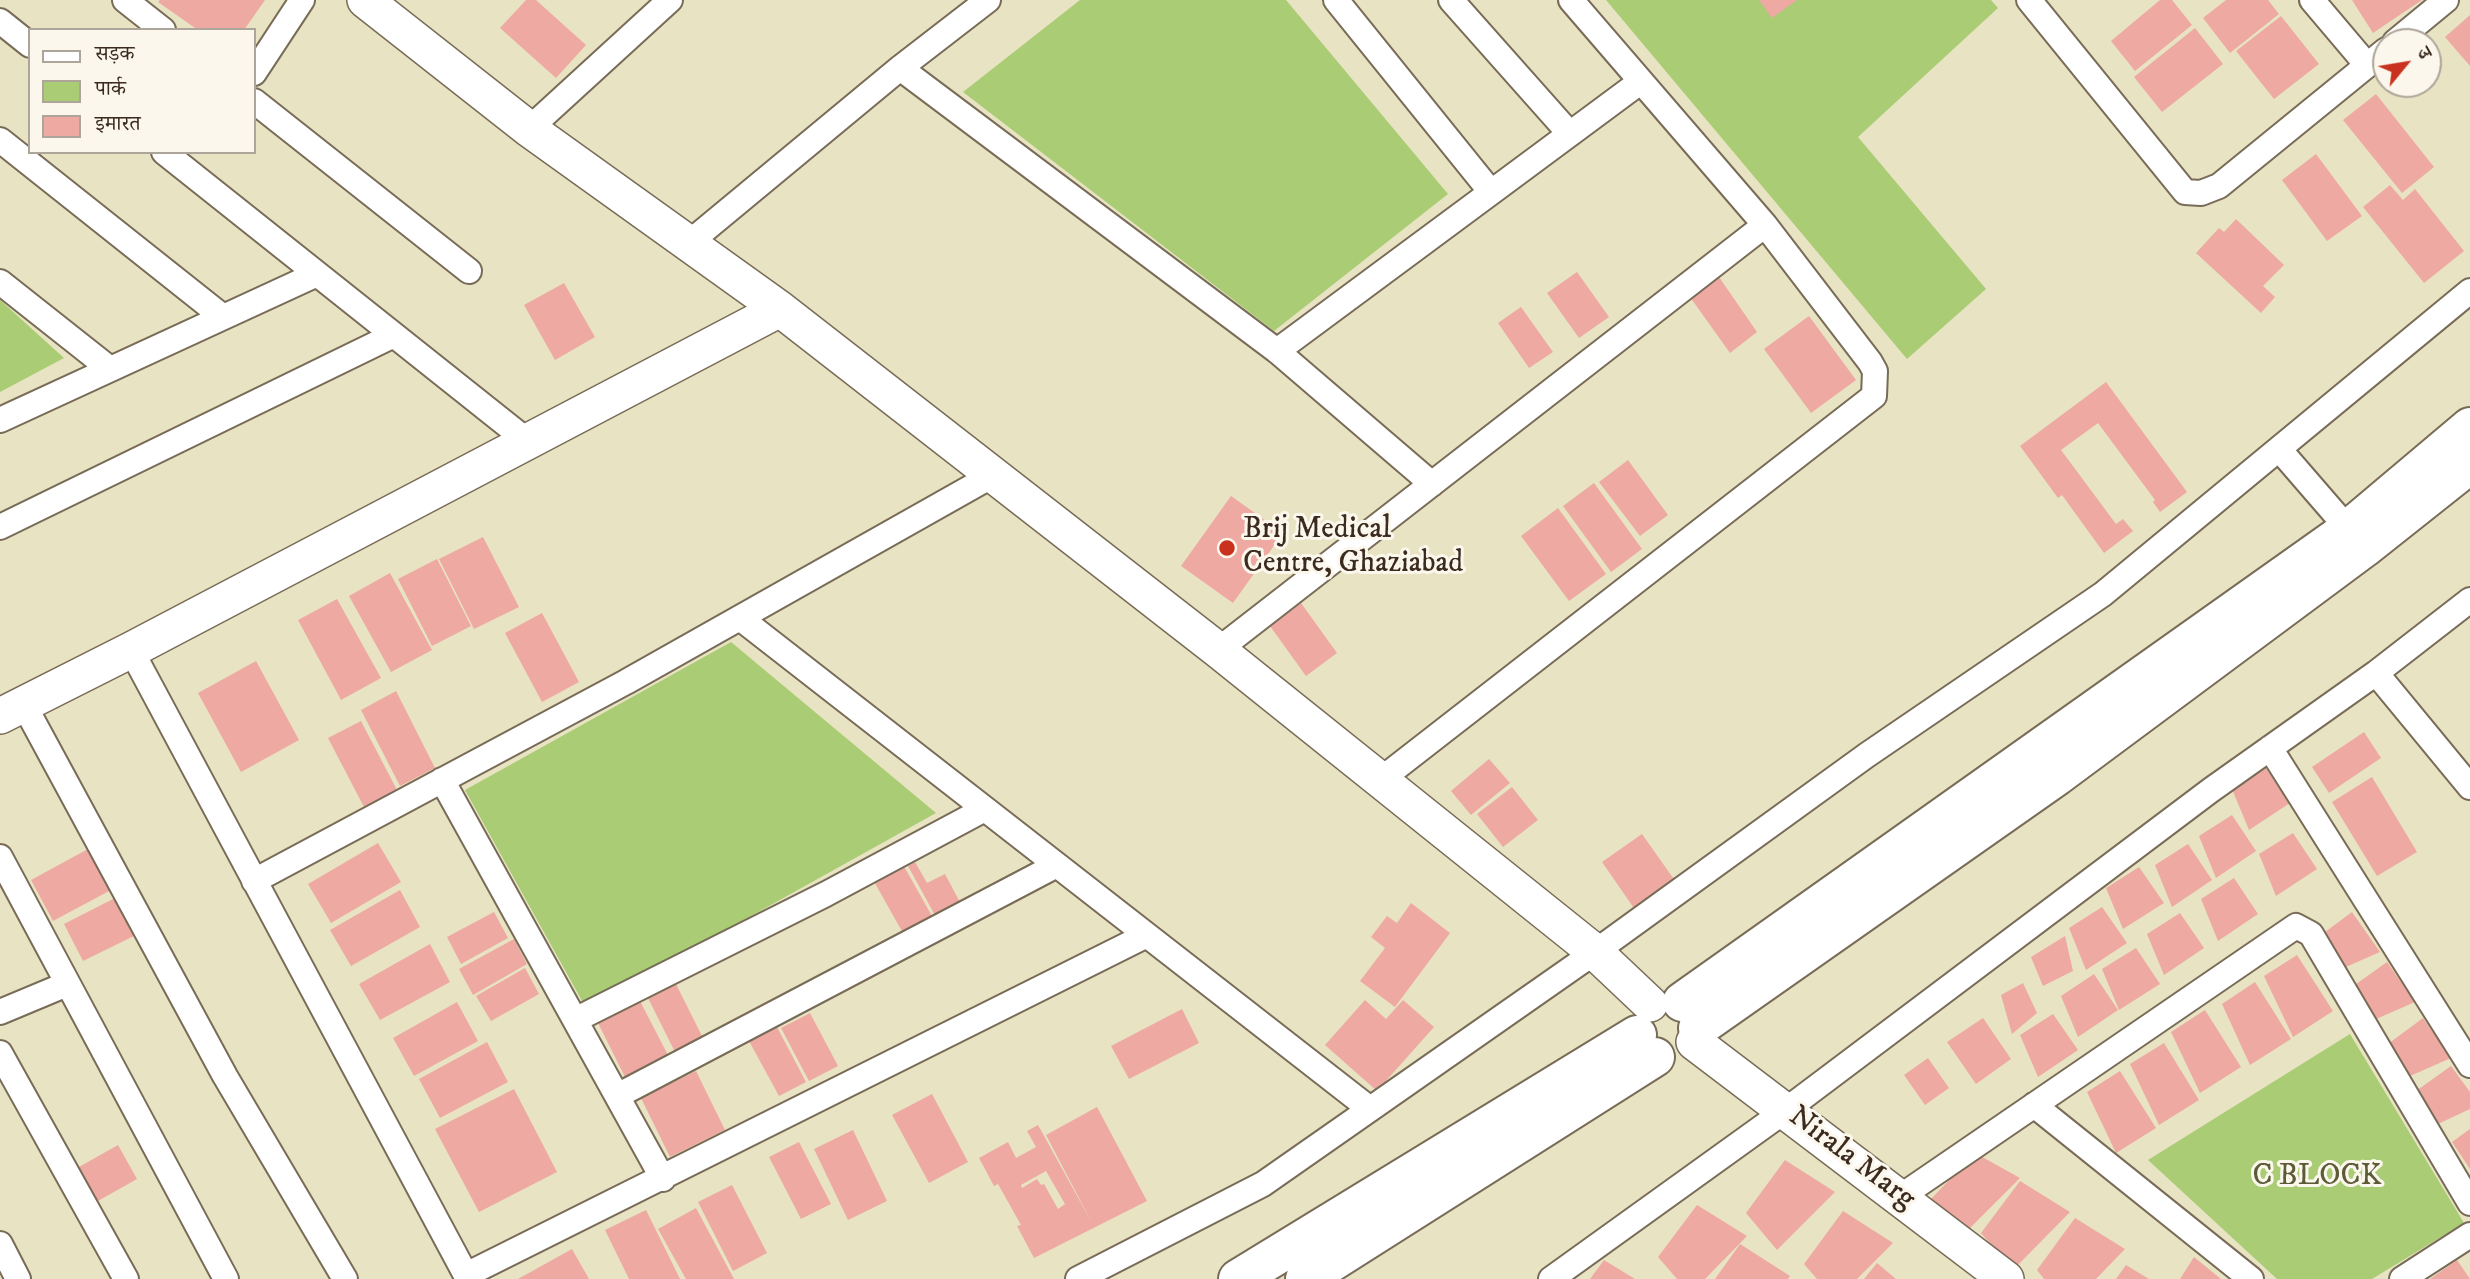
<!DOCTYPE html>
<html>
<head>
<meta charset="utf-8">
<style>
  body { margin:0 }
  #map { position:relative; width:2470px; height:1279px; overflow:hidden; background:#e8e3c2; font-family:"IM FELL DW Pica","Noto Serif Devanagari",serif }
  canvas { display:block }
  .legend { position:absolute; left:28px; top:28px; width:228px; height:126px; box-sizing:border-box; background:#fbf7ec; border:2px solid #aea59a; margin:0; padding:9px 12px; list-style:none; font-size:21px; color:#3b2a1e }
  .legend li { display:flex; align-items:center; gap:14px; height:35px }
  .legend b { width:35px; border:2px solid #aea59a }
  .north { position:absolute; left:2372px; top:28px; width:70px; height:70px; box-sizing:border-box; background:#fbf7ec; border:2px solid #aea59a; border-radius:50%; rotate:60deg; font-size:19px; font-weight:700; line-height:28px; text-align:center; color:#3b2a1e }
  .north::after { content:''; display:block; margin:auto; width:24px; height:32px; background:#c8321e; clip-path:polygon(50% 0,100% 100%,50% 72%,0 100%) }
</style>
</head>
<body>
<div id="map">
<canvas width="2470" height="1279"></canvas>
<ul class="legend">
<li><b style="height:9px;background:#fff"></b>सड़क</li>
<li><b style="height:19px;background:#aacc75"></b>पार्क</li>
<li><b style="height:19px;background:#eea9a3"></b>इमारत</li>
</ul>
<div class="north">उ</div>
</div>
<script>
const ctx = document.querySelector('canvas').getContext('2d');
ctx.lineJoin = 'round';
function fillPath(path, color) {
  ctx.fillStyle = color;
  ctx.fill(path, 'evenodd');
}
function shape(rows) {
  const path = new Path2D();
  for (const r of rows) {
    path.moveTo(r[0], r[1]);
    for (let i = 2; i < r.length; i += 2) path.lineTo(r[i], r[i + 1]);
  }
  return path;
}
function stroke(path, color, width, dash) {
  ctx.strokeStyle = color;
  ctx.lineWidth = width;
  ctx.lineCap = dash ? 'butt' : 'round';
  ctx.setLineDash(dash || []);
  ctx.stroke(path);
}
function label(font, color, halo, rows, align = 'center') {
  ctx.font = font + ' "IM FELL DW Pica",serif';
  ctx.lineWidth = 6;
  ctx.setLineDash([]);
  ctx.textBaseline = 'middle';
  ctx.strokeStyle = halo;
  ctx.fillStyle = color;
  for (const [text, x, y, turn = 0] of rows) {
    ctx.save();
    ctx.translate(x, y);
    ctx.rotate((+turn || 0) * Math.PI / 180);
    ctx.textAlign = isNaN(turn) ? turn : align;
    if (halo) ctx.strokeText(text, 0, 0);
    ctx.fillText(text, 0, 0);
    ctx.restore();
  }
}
fillPath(shape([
  [1080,0,1286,0,1448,194,1274,331,963,92],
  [1606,0,1991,0,1998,8,1858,137,1986,289,1907,359],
  [0,300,64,358,0,392],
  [731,642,936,813,586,1008,465,790],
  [2350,1034,2464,1223,2372,1279,2277,1279,2148,1160]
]), '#aacc75');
fillPath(shape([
  [160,0,265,0,244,30,198,30,158,2],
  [526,0,536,0,586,45,556,78,500,28],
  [1759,0,1797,0,1772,18],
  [2160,0,2172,0,2192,25,2135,71,2111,41],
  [2226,0,2268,0,2279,14,2230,53,2203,18],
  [2352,0,2422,0,2373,33],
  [2470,15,2470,66,2445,37],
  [2281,16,2319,64,2274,99,2236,51],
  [2195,28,2223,64,2162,112,2134,77],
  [2376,94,2434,167,2402,193,2343,120],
  [2316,154,2362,216,2327,241,2282,180],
  [2390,185,2403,200,2415,189,2464,251,2424,283,2363,207],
  [2236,219,2284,265,2263,286,2275,297,2261,313,2196,253,2219,228,2224,232],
  [1577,272,1609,317,1579,338,1547,293],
  [1719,277,1757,332,1730,353,1690,297],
  [564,283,595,337,555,360,524,305],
  [1521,307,1553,352,1529,368,1498,323],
  [1809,316,1856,380,1811,413,1764,349],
  [2106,382,2187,492,2160,512,2153,502,2155,500,2098,423,2061,450,2116,524,2123,519,2133,531,2104,553,2062,495,2058,498,2020,446],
  [1628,460,1668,515,1640,536,1599,482],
  [1594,483,1642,549,1611,572,1563,506],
  [1231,496,1283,533,1233,603,1181,566],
  [1558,508,1606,574,1569,601,1521,536],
  [483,537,519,607,474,629,439,559],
  [437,559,471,626,432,646,398,579],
  [390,573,432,650,391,672,349,596],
  [337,599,381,678,341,700,298,620],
  [1301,603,1337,653,1306,676,1270,626],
  [542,613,579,682,542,702,505,633],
  [256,661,299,740,241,772,198,693],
  [396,691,435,768,400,786,361,710],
  [361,721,397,790,364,807,328,738],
  [2364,732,2381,758,2329,793,2312,767],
  [1489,759,1510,783,1471,815,1451,791],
  [2265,767,2290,803,2249,830,2232,789],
  [2372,777,2417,852,2377,876,2332,802],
  [1512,787,1538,820,1503,847,1477,814],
  [2232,815,2256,851,2216,878,2199,836],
  [2293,833,2317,869,2276,896,2259,854],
  [1642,834,1678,885,1638,914,1602,862],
  [378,843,401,882,331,923,308,884],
  [2188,844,2212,880,2172,907,2155,865],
  [88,849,111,890,53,921,31,880],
  [901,861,932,916,903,933,872,878],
  [915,862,927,883,945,874,962,906,937,919,908,866],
  [2139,867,2164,903,2123,929,2106,888],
  [2234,878,2258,914,2218,941,2201,899],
  [400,890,420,927,351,966,330,930],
  [117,897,136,935,83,961,64,924],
  [1411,903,1450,933,1395,1007,1360,981,1385,948,1371,937,1387,916,1397,923],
  [2102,907,2127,943,2086,970,2069,928],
  [494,912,508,938,461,964,447,937],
  [2352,912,2380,952,2339,970,2317,938],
  [2180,913,2204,948,2164,975,2147,934],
  [2065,936,2073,971,2043,986,2031,957],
  [514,939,527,964,473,995,459,969],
  [430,944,450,982,380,1020,359,984],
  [2136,948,2160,984,2119,1010,2102,969],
  [2297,955,2333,1011,2293,1037,2264,976],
  [2387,962,2415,1002,2374,1020,2352,987],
  [525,968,539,994,491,1021,476,996],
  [2094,974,2118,1010,2078,1037,2061,996],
  [2255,982,2291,1039,2250,1065,2222,1004],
  [2023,983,2037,1013,2012,1034,2001,995],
  [676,984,703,1038,675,1052,648,998],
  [1365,1000,1386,1019,1403,1000,1434,1027,1377,1091,1325,1045],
  [640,1001,671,1061,628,1083,598,1023],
  [457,1002,478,1041,414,1076,393,1038],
  [1182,1009,1199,1043,1129,1079,1111,1046],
  [2205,1010,2241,1067,2200,1093,2171,1032],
  [810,1013,838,1066,809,1081,781,1028],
  [2053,1014,2078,1050,2038,1077,2020,1035],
  [1983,1018,2011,1059,1976,1084,1947,1042],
  [2423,1018,2451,1058,2410,1076,2388,1044],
  [777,1027,806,1082,779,1096,749,1041],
  [487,1042,508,1082,440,1118,419,1079],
  [2164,1043,2199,1100,2159,1125,2130,1064],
  [1928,1058,1949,1088,1925,1105,1904,1075],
  [2451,1066,2470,1092,2470,1109,2438,1124,2416,1091],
  [696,1071,725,1130,670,1157,641,1098],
  [2120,1071,2156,1128,2116,1153,2087,1092],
  [514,1089,557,1172,479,1212,435,1129],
  [932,1094,968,1162,929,1183,892,1115],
  [1097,1107,1147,1201,1034,1258,1017,1226,1021,1225,998,1184,994,1186,979,1158,1008,1142,1016,1158,1036,1147,1027,1131,1038,1125,1092,1223,1046,1135],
  [1046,1171,1065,1204,1058,1209,1044,1184,1041,1185,1037,1179,1022,1188,1021,1185],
  [2470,1129,2470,1169,2452,1142],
  [853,1130,887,1201,848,1220,814,1149],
  [799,1142,831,1204,801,1219,769,1157],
  [118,1145,137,1179,89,1206,70,1172],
  [1975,1153,2020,1178,1962,1236,1931,1199],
  [1785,1160,1835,1192,1777,1250,1746,1213],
  [2020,1181,2070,1212,2013,1270,1981,1233],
  [732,1185,767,1253,733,1271,698,1202],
  [1697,1205,1747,1236,1705,1279,1677,1279,1658,1257],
  [696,1208,734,1279,686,1279,658,1229],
  [646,1210,680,1279,629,1279,605,1230],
  [1843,1211,1893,1243,1857,1279,1817,1279,1804,1264],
  [2075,1218,2125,1249,2096,1279,2044,1279,2037,1270],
  [1740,1244,1790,1276,1788,1279,1715,1279],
  [572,1249,589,1279,518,1279],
  [2194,1257,2221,1279,2180,1279],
  [1604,1260,1635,1279,1590,1279],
  [2457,1260,2470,1279,2430,1279],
  [1877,1263,1896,1279,1864,1279],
  [2126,1265,2149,1279,2116,1279]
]), '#eea9a3');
const street = shape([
  [125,0,163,30],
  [1336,0,1491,192],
  [1451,0,1570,134],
  [2029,0,2185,192,2201,193,2219,186,2386,50],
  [2312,0,2367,65],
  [0,21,30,45],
  [2395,42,2446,0],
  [900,68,1277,351,1432,484],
  [254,73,302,0],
  [254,101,469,271],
  [529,129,670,0],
  [0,140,223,317],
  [164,152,526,440],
  [690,242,900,68,988,0],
  [0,282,110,369],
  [1277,351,1640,82],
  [0,420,317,274],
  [2279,449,2356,538],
  [0,527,394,335],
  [740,618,1370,1109],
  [131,650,468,1279],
  [1218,650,1765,225],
  [2376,673,2470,787],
  [23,703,225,1076,345,1279],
  [2270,748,2470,1065],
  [442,780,663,1179],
  [1379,781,1874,396,1875,371,1870,362,1765,225,1571,0],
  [0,857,226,1279],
  [254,881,626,682,993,475],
  [0,1012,67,984],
  [575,1020,826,894,983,810],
  [0,1053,126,1279],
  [617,1096,1055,866],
  [2034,1105,2251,1279],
  [1900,1197,2296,926,2311,934,2470,1203],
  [0,1244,18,1279],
  [466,1275,1145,936],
  [1078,1279,1263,1184,1595,952,1867,755,2103,594,2470,291],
  [1551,1279,1786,1110,2211,790,2376,673,2470,600],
  [2402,1279,2470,1235]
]);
const secondary = shape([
  [365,0,529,129,780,309,1218,650,1595,952,1650,1004],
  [0,716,131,650,780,309],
  [1694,1042,2006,1279]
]);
const highway = shape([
  [1682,1002,2349,529,2470,427],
  [1698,1028,2057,776,2364,548,2470,464],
  [1238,1279,1637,1035],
  [1305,1279,1655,1057]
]);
stroke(street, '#786b57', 28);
stroke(secondary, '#786b57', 38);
stroke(highway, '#786b57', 42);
stroke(street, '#fff', 24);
stroke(secondary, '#fff', 35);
stroke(highway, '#fff', 38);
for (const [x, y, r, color] of [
  [1227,548,9,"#c8321e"]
]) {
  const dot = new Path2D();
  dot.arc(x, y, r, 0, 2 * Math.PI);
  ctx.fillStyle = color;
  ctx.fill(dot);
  stroke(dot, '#fbf7ec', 2.5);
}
label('30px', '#3b2a1e', '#fbf7ec', [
  ["Brij Medical",1243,531],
  ["Centre, Ghaziabad",1243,565]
], 'left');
label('30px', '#3b2a1e', '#fbf7ec', [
  ["Nirala Marg",1851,1159,37]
]);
label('30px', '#5c5b38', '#fbf7ec', [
  ["C BLOCK",2317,1178]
]);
</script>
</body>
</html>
